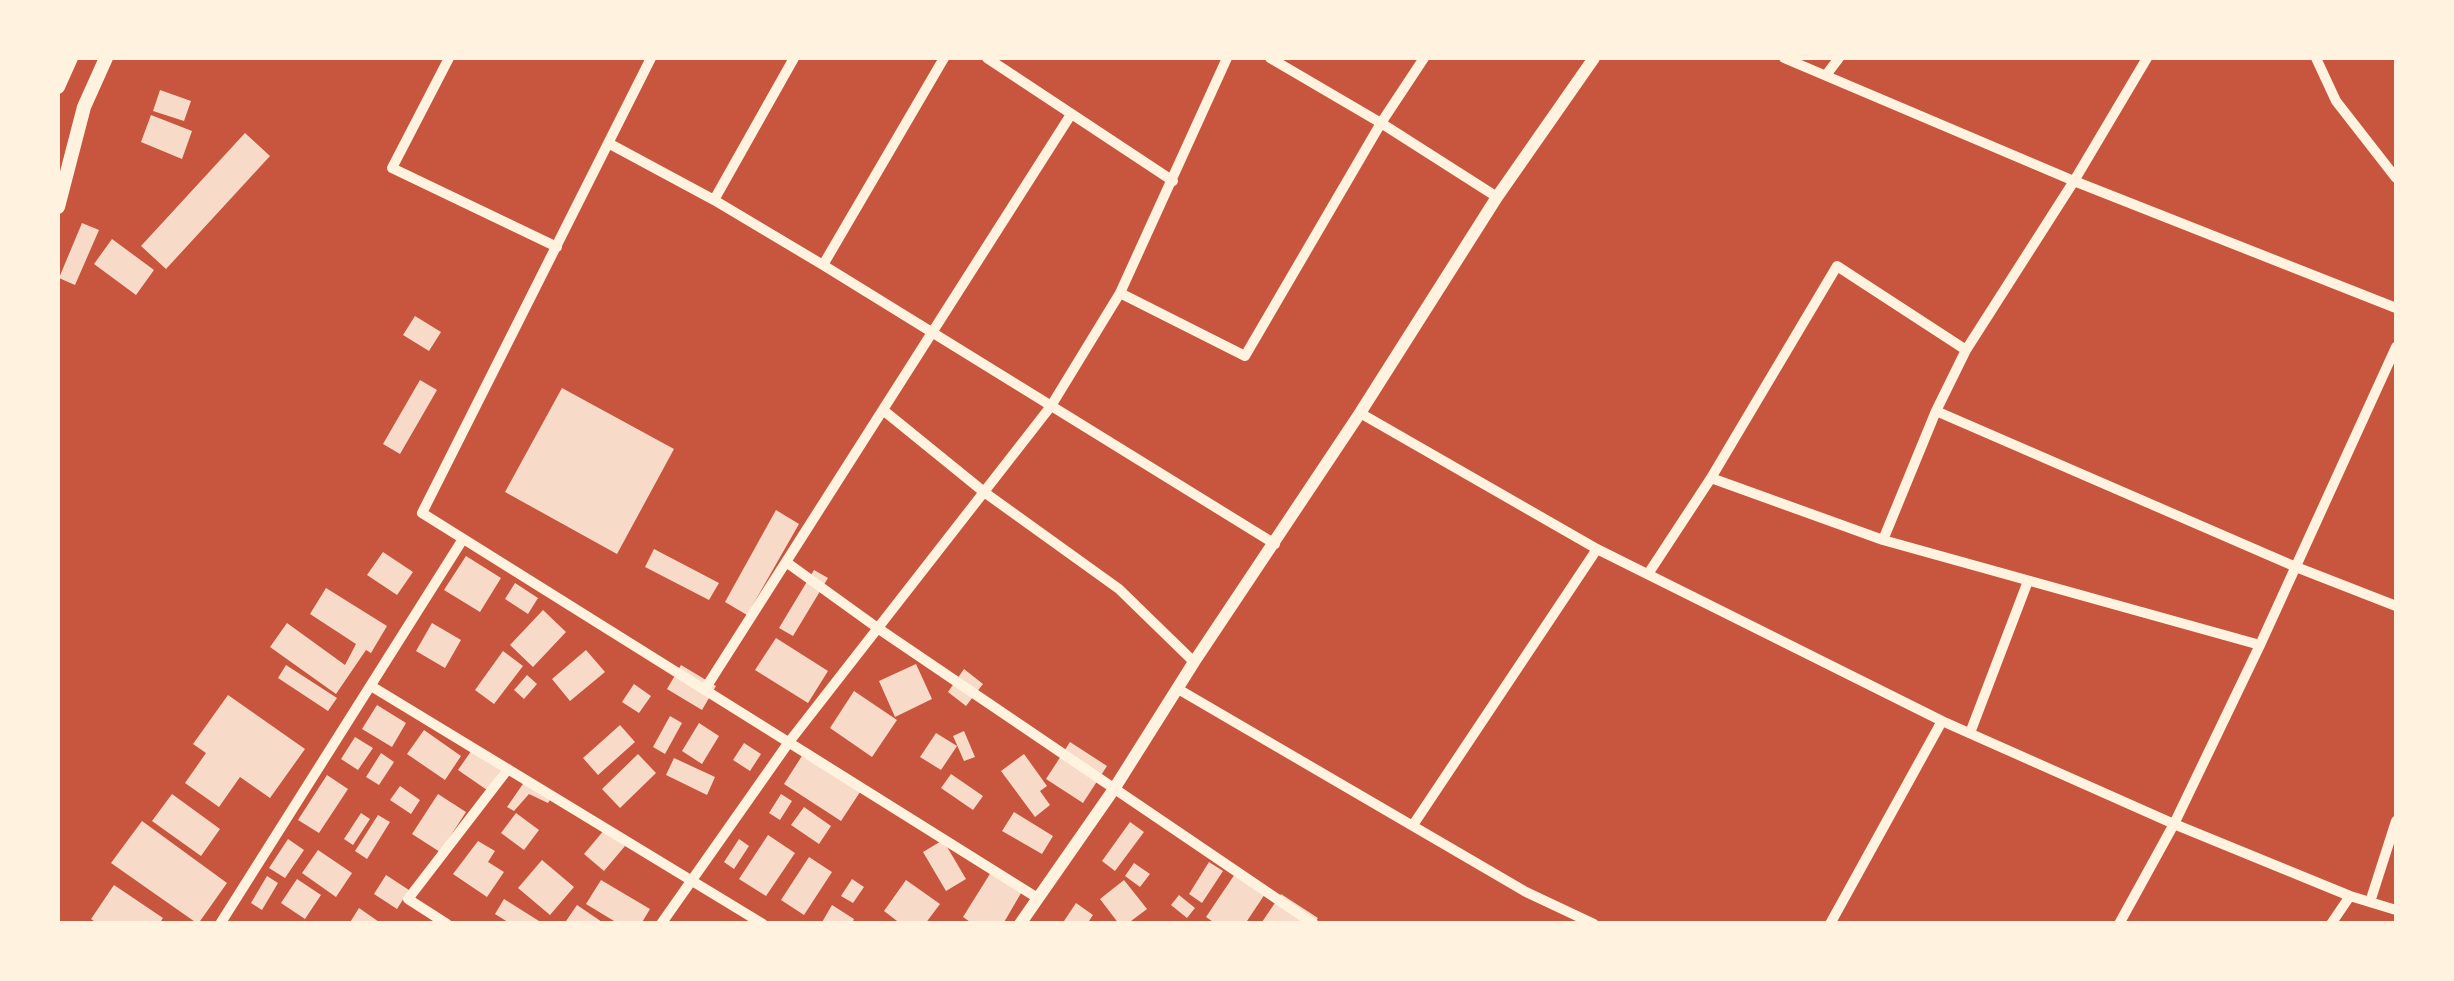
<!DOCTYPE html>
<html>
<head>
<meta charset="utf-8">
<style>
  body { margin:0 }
  #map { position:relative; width:2454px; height:981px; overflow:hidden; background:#c8553d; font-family:"Fira Sans",sans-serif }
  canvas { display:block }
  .frame { position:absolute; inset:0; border:60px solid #fff3e0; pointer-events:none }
</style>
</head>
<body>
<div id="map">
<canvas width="2454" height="981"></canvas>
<div class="frame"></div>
</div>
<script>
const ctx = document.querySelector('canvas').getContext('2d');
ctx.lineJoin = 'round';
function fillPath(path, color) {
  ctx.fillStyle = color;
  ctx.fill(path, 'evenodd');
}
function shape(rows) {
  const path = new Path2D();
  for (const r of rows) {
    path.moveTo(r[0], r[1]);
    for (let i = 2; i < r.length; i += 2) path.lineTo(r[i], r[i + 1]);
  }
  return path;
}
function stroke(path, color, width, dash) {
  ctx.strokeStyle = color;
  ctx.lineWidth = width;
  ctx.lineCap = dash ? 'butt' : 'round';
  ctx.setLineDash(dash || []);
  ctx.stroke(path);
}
fillPath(shape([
  [160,90,191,101,184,121,153,111],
  [151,115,192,131,182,159,141,142],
  [245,133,270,156,166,269,141,246],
  [82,223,99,230,75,285,59,278],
  [112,239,154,270,136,295,94,264],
  [415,316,441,332,429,351,403,335],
  [420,380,437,390,400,454,383,444],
  [562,388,674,449,617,554,505,492],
  [776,510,799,524,747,615,725,602],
  [654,549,719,583,709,600,645,567],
  [383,552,413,572,397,595,367,575],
  [466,556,501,578,480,612,444,590],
  [814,570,828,578,793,636,779,628],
  [515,583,538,598,528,614,505,599],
  [326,588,387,626,371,653,366,650,336,694,270,647,287,623,345,665,356,644,310,614],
  [543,610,566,632,533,667,510,645],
  [432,623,461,640,445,668,416,651],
  [776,638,828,671,808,703,755,670],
  [586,650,605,672,570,701,552,679],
  [503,651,523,666,494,704,475,690],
  [916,664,932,699,895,717,879,681],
  [286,665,337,698,328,711,278,678],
  [681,665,716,686,702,710,667,689],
  [964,669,983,684,966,706,948,692],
  [527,675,537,684,524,699,514,690],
  [634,684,651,696,639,713,622,702],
  [854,691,897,720,872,757,830,728],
  [228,695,305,749,270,798,240,777,219,807,185,783,206,753,193,744],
  [377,705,406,723,392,747,362,729],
  [670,716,682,723,665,754,653,747],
  [699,723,719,736,702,764,682,751],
  [620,725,635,742,598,775,583,758],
  [424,730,461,756,445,780,407,754],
  [964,731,975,757,964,761,953,736],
  [936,733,957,746,941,770,920,757],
  [355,737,373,748,358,770,341,759],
  [1070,742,1107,766,1083,803,1046,779],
  [744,743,761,754,750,771,733,760],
  [474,747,503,767,487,790,458,770],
  [807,748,864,786,841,821,784,784],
  [381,753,394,762,379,785,366,777],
  [638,754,656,773,620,808,602,789],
  [1024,754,1047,786,1040,791,1050,805,1035,817,1001,771],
  [674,758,715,777,707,795,666,775],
  [951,774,983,796,973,810,941,788],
  [327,775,348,789,319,833,298,820],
  [525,781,552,797,548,803,529,794,514,811,507,807],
  [400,786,420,800,411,814,390,800],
  [172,794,220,829,201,856,152,821],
  [438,794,466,812,440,852,412,834],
  [781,794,792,801,780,820,769,813],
  [804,807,831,826,819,844,791,825],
  [1014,812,1053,836,1042,854,1002,831],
  [361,813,370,819,353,845,344,839],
  [516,813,539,830,524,850,501,833],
  [378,815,390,822,367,859,355,851],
  [142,821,227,883,198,924,111,863],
  [1130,822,1144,832,1115,871,1102,861],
  [605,829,625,846,604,871,584,854],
  [768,835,795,853,766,896,739,879],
  [288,839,304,850,285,878,269,868],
  [739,839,749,846,734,869,724,862],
  [943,840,966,879,946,891,923,852],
  [478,841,495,851,488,862,504,872,487,897,453,874],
  [318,850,352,873,336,897,302,873],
  [809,857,832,872,804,915,781,900],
  [542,860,574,887,550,915,518,888],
  [1209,862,1223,871,1202,903,1189,894],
  [1134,863,1150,874,1140,887,1125,876],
  [993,869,1024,888,1003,924,973,924,963,917],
  [1237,871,1267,891,1245,924,1216,924,1206,917],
  [386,875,409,890,397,909,374,894],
  [267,876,278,883,262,910,251,903],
  [297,879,321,895,305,919,281,903],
  [852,879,864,887,853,903,841,896],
  [601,880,650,909,641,924,619,924,586,904],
  [906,880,940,904,925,924,901,924,884,911],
  [1124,880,1147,909,1127,924,1119,924,1100,899],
  [114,885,163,918,159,924,98,924,91,919],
  [1281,894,1318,918,1314,924,1262,922],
  [1179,895,1195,908,1187,918,1171,905],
  [504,899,539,921,537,924,511,924,495,914],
  [1076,903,1093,915,1087,924,1062,924],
  [577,905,605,924,564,924],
  [832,905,854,919,852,924,821,924],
  [359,908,382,924,349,924]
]), '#f7dbc8');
stroke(shape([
  [449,58,392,168,557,247],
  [651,58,422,513,1036,897],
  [987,58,1173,181],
  [1424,58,1381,123,1497,197],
  [1784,58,2074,181,2396,308],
  [2316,58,2336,101,2396,178],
  [1826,75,1839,58],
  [610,144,714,200,823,265,1275,544],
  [714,200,794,58],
  [823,265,944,58],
  [1120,293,1245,356,1381,123,1270,58],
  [883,410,984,492,1119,589,1194,662],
  [1936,411,2296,567,2396,606],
  [1360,413,1597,549,1942,721,2174,824,2350,896,2396,910],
  [1711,478,1883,540,2260,645],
  [1883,540,1936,411,1966,350,2074,181,2147,58],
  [786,562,879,629,1314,924],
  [1648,574,1711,478,1837,266,1966,350],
  [371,686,763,924],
  [705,689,1070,116],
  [1178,689,1526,892,1594,924],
  [1970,733,2028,581],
  [1413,825,1597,549],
  [2370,902,2396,821],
  [220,924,463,539],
  [447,924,408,899,508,769],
  [661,924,789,742,1051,406,1120,293,1227,58],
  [1830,924,1942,721],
  [2119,924,2174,824,2260,645,2396,347],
  [2331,924,2350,896]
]), '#fff3e0', 10);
stroke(shape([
  [1020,924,1114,789,1194,662,1360,413,1497,197,1594,58]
]), '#fff3e0', 12);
stroke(shape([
  [58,61,58,58],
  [58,87,71,58],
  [58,207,84,107,106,58]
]), '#fff3e0', 14);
</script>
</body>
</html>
